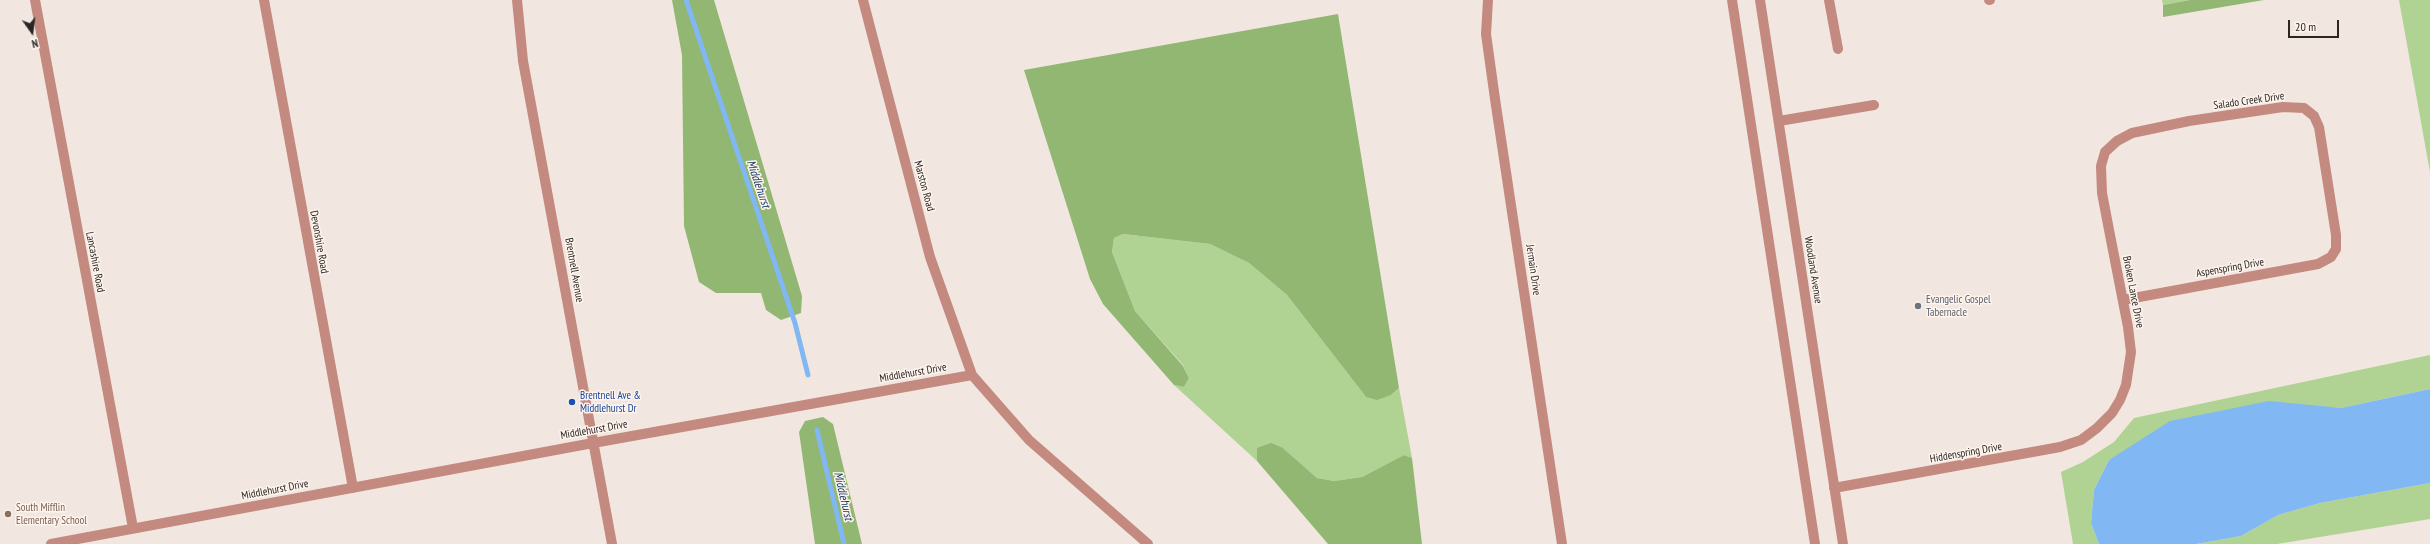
<!DOCTYPE html>
<html>
<head>
<meta charset="utf-8">
<style>
  body { margin:0 }
  #map { position:relative; width:2430px; height:544px; overflow:hidden; background:#f1e7e0; font-family:"PT Sans Narrow",sans-serif }
  canvas { display:block }
  .north { position:absolute; left:12px; top:12px; width:40px; height:40px; -webkit-text-stroke:3px #fef4ed; paint-order:stroke; rotate:166deg; font-size:11px; font-weight:700; line-height:16px; text-align:center; color:#292623 }
  .north::after { content:''; display:block; margin:auto; width:14px; height:18px; background:#292623; clip-path:polygon(50% 0,100% 100%,50% 72%,0 100%) }
  .scale { position:absolute; left:2288px; top:20px; width:51px; height:18px; box-sizing:border-box; border:2px solid #292623; border-top:0; padding-left:5px; font-size:12px; line-height:14px; white-space:nowrap; color:#292623; -webkit-text-stroke:3px #fef4ed; paint-order:stroke }
</style>
</head>
<body>
<div id="map">
<canvas width="2430" height="544"></canvas>
<div class="north">N</div>
<div class="scale">20 m</div>
</div>
<script>
const ctx = document.querySelector('canvas').getContext('2d');
ctx.lineJoin = 'round';
function fillPath(path, color) {
  ctx.fillStyle = color;
  ctx.fill(path, 'evenodd');
}
function shape(rows) {
  const path = new Path2D();
  for (const r of rows) {
    path.moveTo(r[0], r[1]);
    for (let i = 2; i < r.length; i += 2) path.lineTo(r[i], r[i + 1]);
  }
  return path;
}
function stroke(path, color, width, dash) {
  ctx.strokeStyle = color;
  ctx.lineWidth = width;
  ctx.lineCap = dash ? 'butt' : 'round';
  ctx.setLineDash(dash || []);
  ctx.stroke(path);
}
function label(font, color, halo, rows, align = 'center') {
  ctx.font = font + ' "PT Sans Narrow",sans-serif';
  ctx.lineWidth = 3;
  ctx.setLineDash([]);
  ctx.textBaseline = 'middle';
  ctx.strokeStyle = halo;
  ctx.fillStyle = color;
  for (const [text, x, y, turn = 0] of rows) {
    ctx.save();
    ctx.translate(x, y);
    ctx.rotate((+turn || 0) * Math.PI / 180);
    ctx.textAlign = isNaN(turn) ? turn : align;
    if (halo) ctx.strokeText(text, 0, 0);
    ctx.fillText(text, 0, 0);
    ctx.restore();
  }
}
fillPath(shape([
  [2162,0,2190,0,2163,5],
  [2399,0,2430,0,2430,172],
  [1123,234,1210,244,1249,263,1287,295,1366,397,1391,395,1399,388,1412,458,1404,455,1362,477,1334,481,1317,478,1283,448,1257,448,1257,461,1174,385,1184,387,1189,378,1183,365,1135,311,1112,252,1114,238],
  [2430,355,2430,389,2341,408,2314,407,2109,460,2094,490,2091,523,2099,544,2073,544,2061,472,2083,462,2114,442,2134,418],
  [2430,483,2430,519,2277,544,2196,544,2241,536,2278,515,2320,503]
]), '#b0d293');
fillPath(shape([
  [672,0,714,0,802,296,801,313,781,320,766,310,761,293,716,293,699,282,684,226,682,55],
  [2190,0,2264,0,2163,17,2163,5],
  [1338,14,1399,388,1391,395,1377,400,1366,397,1287,295,1249,263,1210,244,1123,234,1114,238,1112,252,1135,311,1183,366,1189,378,1184,387,1174,385,1103,304,1090,279,1024,70],
  [823,417,833,424,862,544,815,544,799,432,805,421],
  [1271,443,1283,448,1317,478,1334,481,1362,477,1404,455,1412,458,1422,544,1328,544,1257,461,1257,448]
]), '#92b772');
fillPath(shape([
  [2430,389,2430,483,2320,503,2278,515,2241,536,2196,544,2099,544,2091,523,2094,490,2109,460,2170,421,2269,401,2341,408]
]), '#81b7f3');
stroke(shape([
  [686,0,795,323,808,375],
  [817,430,844,544]
]), '#81b7f3', 5);
stroke(shape([
  [35,0,133,528],
  [264,0,353,488],
  [517,0,523,61,612,544],
  [863,0,930,257,972,375],
  [1488,0,1486,34,1495,99,1562,544],
  [1732,0,1815,544],
  [1760,0,1843,544],
  [1829,0,1838,49],
  [1989,0,1990,0],
  [1779,121,1874,105],
  [1834,488,2060,447,2081,440,2097,428,2112,413,2120,400,2126,385,2131,352,2128,327,2110,235,2102,193,2101,166,2105,152,2117,141,2132,133,2189,121,2283,107,2304,108,2314,116,2319,127,2336,235,2336,249,2331,257,2318,264,2123,300],
  [51,544,593,443,972,375,1029,440,1148,544]
]), '#c48a7f', 10);
for (const [x, y, r, color] of [
  [1918,306,4,"#6b7280"],
  [572,402,4,"#1a4fb4"],
  [8,514,4,"#8d6e63"]
]) {
  const dot = new Path2D();
  dot.arc(x, y, r, 0, 2 * Math.PI);
  ctx.fillStyle = color;
  ctx.fill(dot);
  stroke(dot, '#fef4ed', 1.5);
}
label('11px', '#292623', '#fef4ed', [
  ["Salado Creek Drive",2249,101,-8],
  ["Marston Road",924,186,75],
  ["Devonshire Road",319,242,80],
  ["Lancashire Road",95,262,79],
  ["Aspenspring Drive",2230,268,-10],
  ["Brentnell Avenue",574,270,80],
  ["Jermain Drive",1533,270,82],
  ["Woodland Avenue",1813,270,81],
  ["Broken Lance Drive",2133,292,79],
  ["Middlehurst Drive",913,373,-10],
  ["Middlehurst Drive",594,430,-10],
  ["Hiddenspring Drive",1966,453,-10],
  ["Middlehurst Drive",275,490,-11]
]);
label('11px', '#5b616d', '#fef4ed', [
  ["Evangelic Gospel",1926,300],
  ["Tabernacle",1926,313]
], 'left');
label('11px', '#164399', '#fef4ed', [
  ["Brentnell Ave &",580,396],
  ["Middlehurst Dr",580,409]
], 'left');
label('11px', '#785e54', '#fef4ed', [
  ["South Mifflin",16,508],
  ["Elementary School",16,521]
], 'left');
label('italic 12px', '#163c62', '#fef4ed', [
  ["Middlehurst",758,184,71],
  ["Middlehurst",843,496,77]
]);
</script>
</body>
</html>
